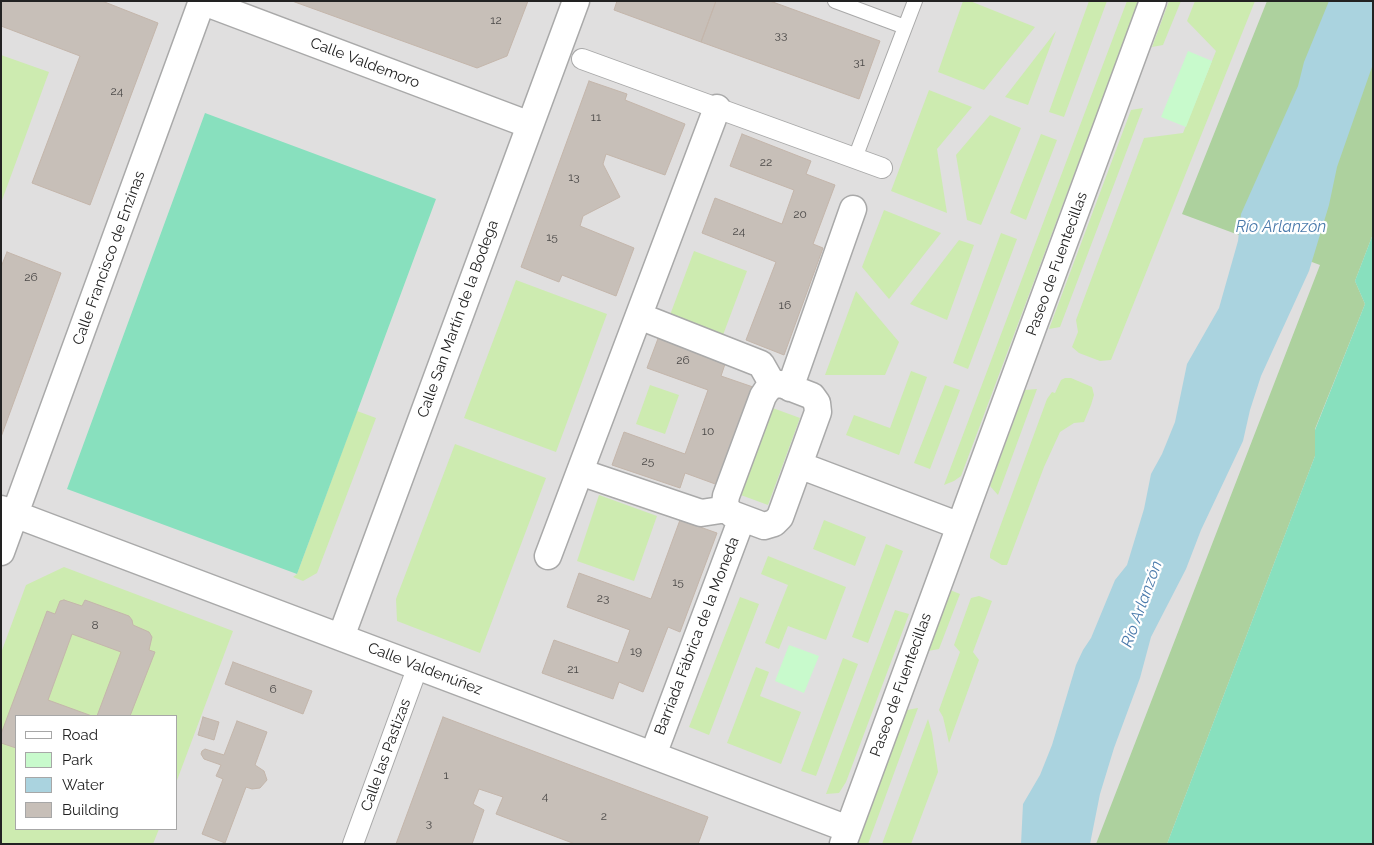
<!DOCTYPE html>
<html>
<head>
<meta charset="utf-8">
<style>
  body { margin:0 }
  #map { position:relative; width:1374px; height:845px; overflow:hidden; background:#f2efe9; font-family:Raleway,sans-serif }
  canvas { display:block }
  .frame { position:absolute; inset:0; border:2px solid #222; pointer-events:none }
  .legend { position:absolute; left:15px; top:715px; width:162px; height:115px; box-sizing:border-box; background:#fff; border:1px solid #a7a7a7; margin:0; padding:6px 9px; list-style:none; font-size:15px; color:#222 }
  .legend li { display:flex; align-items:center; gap:10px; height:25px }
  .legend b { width:25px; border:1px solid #a7a7a7 }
</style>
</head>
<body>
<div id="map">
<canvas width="1374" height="845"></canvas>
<div class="frame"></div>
<ul class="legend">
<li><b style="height:6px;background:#fff"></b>Road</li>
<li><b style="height:14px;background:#c8facc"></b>Park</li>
<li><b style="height:14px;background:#aad3df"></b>Water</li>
<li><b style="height:14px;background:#c7bfb8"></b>Building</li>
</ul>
</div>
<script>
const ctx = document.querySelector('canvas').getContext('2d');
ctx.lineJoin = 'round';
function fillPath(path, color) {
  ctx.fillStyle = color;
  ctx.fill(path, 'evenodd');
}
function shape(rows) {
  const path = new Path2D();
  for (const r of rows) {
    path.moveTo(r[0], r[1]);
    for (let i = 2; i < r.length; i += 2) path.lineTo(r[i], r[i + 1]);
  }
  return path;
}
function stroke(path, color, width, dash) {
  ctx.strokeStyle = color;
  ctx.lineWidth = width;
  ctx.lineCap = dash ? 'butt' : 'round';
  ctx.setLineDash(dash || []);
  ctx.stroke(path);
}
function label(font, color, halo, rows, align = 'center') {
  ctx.font = font + ' Raleway,sans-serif';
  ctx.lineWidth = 4.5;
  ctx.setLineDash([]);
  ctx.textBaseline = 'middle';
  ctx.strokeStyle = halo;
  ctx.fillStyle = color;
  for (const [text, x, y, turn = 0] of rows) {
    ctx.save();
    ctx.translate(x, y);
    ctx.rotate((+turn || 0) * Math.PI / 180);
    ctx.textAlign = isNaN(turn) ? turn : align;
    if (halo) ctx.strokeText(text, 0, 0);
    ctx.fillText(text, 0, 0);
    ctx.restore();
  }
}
fillPath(shape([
  [1,1,1373,1,1373,844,1,844],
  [16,716,176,716,176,829,16,829]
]), '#e0dfdf');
fillPath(shape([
  [963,1,970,1,1035,27,984,90,938,72],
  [1089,1,1107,1,1064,117,1049,112],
  [1127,1,1139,1,961,476,954,481,944,485],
  [1169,1,1181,1,1163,45,1152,47],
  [1195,1,1255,1,1111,360,1100,361,1079,353,1072,347,1078,332,1076,320,1144,138,1183,133,1216,51,1187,21],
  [1056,31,1028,105,1005,97],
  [1,55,49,72,1,203],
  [929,90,972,107,937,149,947,213,891,191],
  [1143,108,1060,327,1049,329,1131,110],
  [990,115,1021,128,981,225,967,220,956,155],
  [1041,134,1057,140,1026,220,1010,213],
  [884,210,941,233,889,299,862,267],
  [1001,233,1017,239,968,369,953,363],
  [959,240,974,245,947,320,910,304],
  [694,251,747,271,723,335,670,315],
  [516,280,607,314,556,452,464,418],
  [856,291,899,342,885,375,825,375],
  [911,371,927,377,899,455,846,435,854,415,890,428],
  [1065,378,1071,378,1092,387,1094,395,1091,405,1084,422,1074,423,1060,432,1044,467,1007,565,1002,565,990,558,990,554,1047,399,1052,392,1055,393,1061,380],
  [650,385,679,395,665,434,636,424],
  [945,385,960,390,930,469,914,463],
  [1037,389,998,495,990,486,1025,390],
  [770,407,800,418,768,505,738,494],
  [357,411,376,418,317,573,303,581,293,577,297,574],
  [455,444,546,478,480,653,397,621,396,599],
  [599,495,657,516,634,581,577,561],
  [824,520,866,537,855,566,813,549],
  [886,544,903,551,868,643,852,637],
  [768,556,846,587,826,640,788,626,779,649,765,643,788,585,761,574],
  [64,567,233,631,176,783,176,716,16,716,16,829,159,829,153,844,1,844,1,653,26,585],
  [950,590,960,594,939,649,928,651],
  [979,596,992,601,973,652,979,660,949,743,943,717,939,710,960,652,954,645,971,598],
  [740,597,759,604,709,735,689,727],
  [895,610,909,614,846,782,839,793,826,794],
  [843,658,858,664,816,776,801,771],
  [756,667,769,672,760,696,801,712,781,764,727,743],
  [918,708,868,844,857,844,907,710],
  [928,719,932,733,938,772,911,844,882,844]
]), '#cdebb0');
fillPath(shape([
  [1267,1,1373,1,1373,234,1355,281,1365,304,1315,429,1315,456,1167,844,1096,844,1320,265,1182,214]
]), '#add19e');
fillPath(shape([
  [1188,51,1212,61,1186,127,1161,117],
  [789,645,819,656,804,693,775,681]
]), '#c8facc');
fillPath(shape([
  [205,113,436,199,297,574,67,489],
  [1373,234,1373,844,1167,844,1315,456,1315,430,1365,304,1355,281]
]), '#88e0be');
fillPath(shape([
  [1329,1,1373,1,1373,64,1337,167,1329,205,1309,271,1261,376,1250,410,1243,441,1201,530,1186,569,1151,637,1140,678,1114,748,1100,794,1090,844,1021,844,1023,804,1040,775,1052,745,1076,665,1083,650,1091,638,1115,580,1127,565,1144,509,1151,474,1162,454,1175,422,1187,364,1219,308,1238,241,1241,214,1298,86,1304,62]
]), '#aad3df');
const building = shape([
  [1,1,102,1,158,23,90,205,32,183,80,56,1,26,1,1],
  [292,1,528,1,507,56,477,68,292,1],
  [617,1,716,1,701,42,614,10,617,1],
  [716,1,770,1,880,41,859,99,701,42,716,1],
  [589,81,627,94,625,100,685,124,665,175,606,154,603,164,620,197,583,216,580,226,634,248,616,296,562,275,559,282,521,267,589,81],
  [742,134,811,161,806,174,835,185,813,244,823,248,784,355,746,340,776,262,702,233,715,198,782,224,794,190,730,166,742,134],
  [7,252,61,273,1,437,1,267,7,252],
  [659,336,726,361,721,376,753,387,718,485,685,473,680,488,612,465,624,432,685,454,708,390,647,368,659,336],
  [680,520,717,533,680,632,668,627,643,692,619,682,613,699,542,673,554,640,618,663,630,630,567,607,579,573,651,599,680,520],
  [64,600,82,606,85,600,129,616,132,620,133,625,149,632,152,637,149,650,155,652,130,716,97,716,121,652,72,634,48,700,92,716,16,716,16,748,1,743,1,734,47,611,55,614,60,601,64,600],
  [233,662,312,691,303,714,225,684,233,662],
  [203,717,219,722,214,740,198,735,203,717],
  [443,717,708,817,698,844,575,844,496,814,503,797,479,789,473,804,484,810,472,844,396,844,443,717],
  [237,721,267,732,255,765,264,771,267,780,260,788,252,789,246,787,225,843,202,834,223,779,216,776,221,765,204,759,201,754,202,751,205,749,224,755,237,721]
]);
fillPath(building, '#c7bfb8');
stroke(building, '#c4b6ab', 1);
const service = shape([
  [835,1,905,27],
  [855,158,915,1]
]);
const pedestrian = shape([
  [582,59,882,168],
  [353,844,418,666]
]);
const minor = shape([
  [201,1,530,125],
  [639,316,761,364,773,385],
  [781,384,812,396,817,403,818,412,780,517,774,523,764,526,732,514,727,509,725,503,726,496,763,396,767,390,773,385,781,384],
  [790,388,853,209],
  [799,465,960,526],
  [580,472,701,513,727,509],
  [1,509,848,829],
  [1,552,202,1],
  [548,556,717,108],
  [341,637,576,1],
  [653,755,742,518],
  [843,844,1153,1]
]);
stroke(service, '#a9a9a9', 16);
stroke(pedestrian, '#a9a9a9', 22);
stroke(minor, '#a9a9a9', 29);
stroke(service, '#fff', 14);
stroke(pedestrian, '#fff', 20);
stroke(minor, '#fff', 26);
label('12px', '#4b4948', null, [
  ["12",496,20],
  ["33",781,35],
  ["31",859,62],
  ["24",117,91],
  ["11",596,117],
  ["22",766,162],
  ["13",574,177],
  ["20",800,214],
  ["24",739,231],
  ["15",552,237],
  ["26",31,277],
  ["16",785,305],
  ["26",683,360],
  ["10",708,431],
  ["25",648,461],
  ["15",678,582],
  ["23",603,598],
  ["8",95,625],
  ["19",636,651],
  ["21",573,669],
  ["6",273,689],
  ["1",446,775],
  ["4",545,796],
  ["2",604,816],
  ["3",429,823]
]);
label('15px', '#222', '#fff', [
  ["Calle Valdemoro",365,63,21],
  ["Calle Francisco de Enzinas",109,258,-70],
  ["Paseo de Fuentecillas",1057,264,-70],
  ["Calle San Martín de la Bodega",458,319,-70],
  ["Barriada Fábrica de la Moneda",697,636,-69],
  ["Calle Valdenúñez",425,669,21],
  ["Paseo de Fuentecillas",901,685,-70],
  ["Calle las Pastizas",386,755,-70]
]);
label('italic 16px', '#4a7aab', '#fff', [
  ["Río Arlanzón",1281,227],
  ["Río Arlanzón",1142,604,-70]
]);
</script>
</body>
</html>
